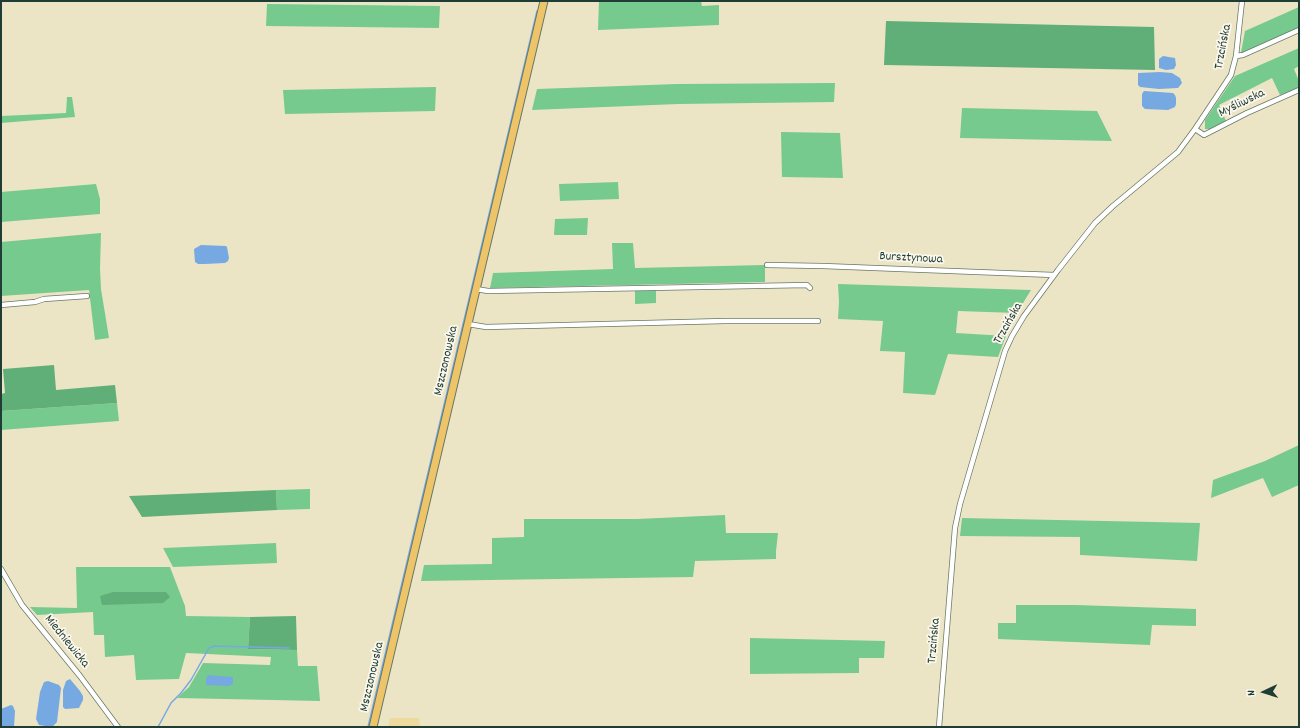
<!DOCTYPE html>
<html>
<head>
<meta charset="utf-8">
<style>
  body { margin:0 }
  #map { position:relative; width:1300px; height:728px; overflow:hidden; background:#ece5c5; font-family:Dekko,sans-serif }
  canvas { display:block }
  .frame { position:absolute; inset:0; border:2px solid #1f3d34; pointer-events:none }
  .north { position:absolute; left:1244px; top:672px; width:40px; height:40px; -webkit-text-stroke:3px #fbf7ec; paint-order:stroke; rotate:266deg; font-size:11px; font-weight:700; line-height:16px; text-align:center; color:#1f3d34 }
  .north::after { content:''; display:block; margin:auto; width:14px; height:18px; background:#1f3d34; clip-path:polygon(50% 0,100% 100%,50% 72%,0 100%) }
</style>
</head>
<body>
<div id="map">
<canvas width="1300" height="728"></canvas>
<div class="frame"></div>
<div class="north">N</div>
</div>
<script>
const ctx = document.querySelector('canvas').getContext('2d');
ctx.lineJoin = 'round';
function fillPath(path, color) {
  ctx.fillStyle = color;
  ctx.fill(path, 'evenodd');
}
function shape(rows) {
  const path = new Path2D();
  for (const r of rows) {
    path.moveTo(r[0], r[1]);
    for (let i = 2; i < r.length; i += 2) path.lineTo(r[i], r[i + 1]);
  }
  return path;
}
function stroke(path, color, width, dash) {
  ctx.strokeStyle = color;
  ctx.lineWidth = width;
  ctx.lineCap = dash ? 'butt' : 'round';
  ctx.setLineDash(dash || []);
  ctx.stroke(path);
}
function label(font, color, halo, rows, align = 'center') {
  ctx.font = font + ' Dekko,sans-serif';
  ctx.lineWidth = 3.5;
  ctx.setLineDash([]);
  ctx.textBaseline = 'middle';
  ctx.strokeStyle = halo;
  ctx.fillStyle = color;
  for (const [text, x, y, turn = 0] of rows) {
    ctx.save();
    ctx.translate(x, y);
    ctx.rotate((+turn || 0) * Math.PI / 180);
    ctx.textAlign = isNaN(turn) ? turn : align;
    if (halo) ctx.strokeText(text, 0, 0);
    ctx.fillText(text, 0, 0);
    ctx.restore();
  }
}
fillPath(shape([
  [599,1,701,1,702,6,719,5,719,25,598,30],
  [267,4,440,6,439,28,266,26],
  [1299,7,1299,32,1240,58,1245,31],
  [1299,48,1299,66,1294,69,1299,81,1299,88,1280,95,1272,78,1219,105,1226,121,1210,129,1205,129,1205,120,1235,76],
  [835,83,834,102,678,104,532,110,537,89,677,84],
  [436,87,435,111,285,114,283,90],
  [67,97,72,97,75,117,1,123,1,116,66,113],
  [962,108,1097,111,1112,141,960,138],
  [781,132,840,133,843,178,782,177],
  [618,182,619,199,560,201,559,184],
  [96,184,100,199,100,214,1,222,1,192],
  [588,218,587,235,554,235,555,219],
  [101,233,100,268,101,289,109,338,95,340,89,290,1,296,1,242],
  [612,243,633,243,635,268,765,265,765,282,490,288,493,273,613,269],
  [838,284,1031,290,1017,313,958,311,956,333,1006,336,998,357,948,354,935,395,903,393,905,352,880,351,883,321,838,319,839,302],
  [656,289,656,303,635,304,635,290],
  [117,403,119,421,1,430,1,411],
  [1299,445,1299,485,1272,497,1263,478,1211,498,1213,480,1265,461],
  [310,489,310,509,277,510,276,490],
  [725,515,726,533,778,533,776,551,776,559,695,561,693,577,421,581,424,565,492,564,492,538,524,537,524,519,637,519],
  [962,518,1200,523,1197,561,1080,555,1080,537,960,536],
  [276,543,277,563,173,567,163,548],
  [76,567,170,567,185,606,186,616,250,617,248,649,297,650,298,666,317,666,320,701,177,698,189,687,203,663,270,665,271,657,186,653,179,679,136,680,134,655,105,657,104,635,94,635,93,612,37,615,30,607,77,608],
  [1016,605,1076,605,1196,609,1196,626,1152,625,1150,645,998,639,998,623,1016,623],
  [750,638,885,641,884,658,859,658,859,673,750,674]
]), '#76ca8d');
fillPath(shape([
  [886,21,1154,27,1155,70,884,65],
  [54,365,56,390,115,385,117,403,1,411,1,394,5,393,3,369],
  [276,490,277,510,142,517,129,496],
  [113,592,166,592,170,597,163,603,102,605,100,596],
  [296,616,297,650,248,649,250,617]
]), '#60ae78');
fillPath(shape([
  [390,718,419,718,420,727,388,727]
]), '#eeda9e');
fillPath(shape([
  [1163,56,1175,58,1176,65,1174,69,1166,70,1159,68,1159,59],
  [1160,72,1172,73,1180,78,1182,83,1178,88,1159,89,1140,87,1138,85,1138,73],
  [1144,91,1173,93,1175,95,1176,98,1176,104,1175,107,1168,110,1145,109,1142,106,1142,94],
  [201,245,226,246,227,247,229,258,228,261,225,263,205,264,198,264,195,262,194,249],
  [208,675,233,677,233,684,229,686,206,685,206,679],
  [70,679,80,691,83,696,83,700,79,708,65,709,63,707,63,690,66,681],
  [48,681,59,685,61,688,57,722,52,727,39,725,36,719,40,692,44,682],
  [11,705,13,706,15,711,14,727,1,727,1,709]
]), '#76a9e2');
stroke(shape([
  [158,727,171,703,181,693,191,680,209,648,215,646,289,648],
  [368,727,537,11]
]), '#76a9e2', 1.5);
const street = shape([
  [1236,56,1243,55,1299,30],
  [1195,129,1204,135,1247,113,1299,90],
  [767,265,823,266,1054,275],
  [476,289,488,291,807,285,810,288],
  [1,305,35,302,44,299,87,296],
  [468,324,486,327,725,321,818,321],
  [1,569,22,605,80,676,118,727],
  [939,727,955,528,960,504,1005,351,1012,336,1024,316,1058,270,1095,223,1113,206,1178,152,1195,129,1231,75,1236,56,1242,1]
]);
const primary = shape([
  [373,727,544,1]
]);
stroke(street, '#677867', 6);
stroke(primary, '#677867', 9);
stroke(street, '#fff', 4.5);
stroke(primary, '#eec469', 7);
label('13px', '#1f3d34', '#fbf7ec', [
  ["Trzcińska",1224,47,-79],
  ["Myśliwska",1242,104,-26],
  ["Bursztynowa",911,259,3],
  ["Trzcińska",1009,324,-60],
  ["Mszczonowska",447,361,-77],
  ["Trzcińska",935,641,-85],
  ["Miedniewicka",66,642,51],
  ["Mszczonowska",373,677,-77]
]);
</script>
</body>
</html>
